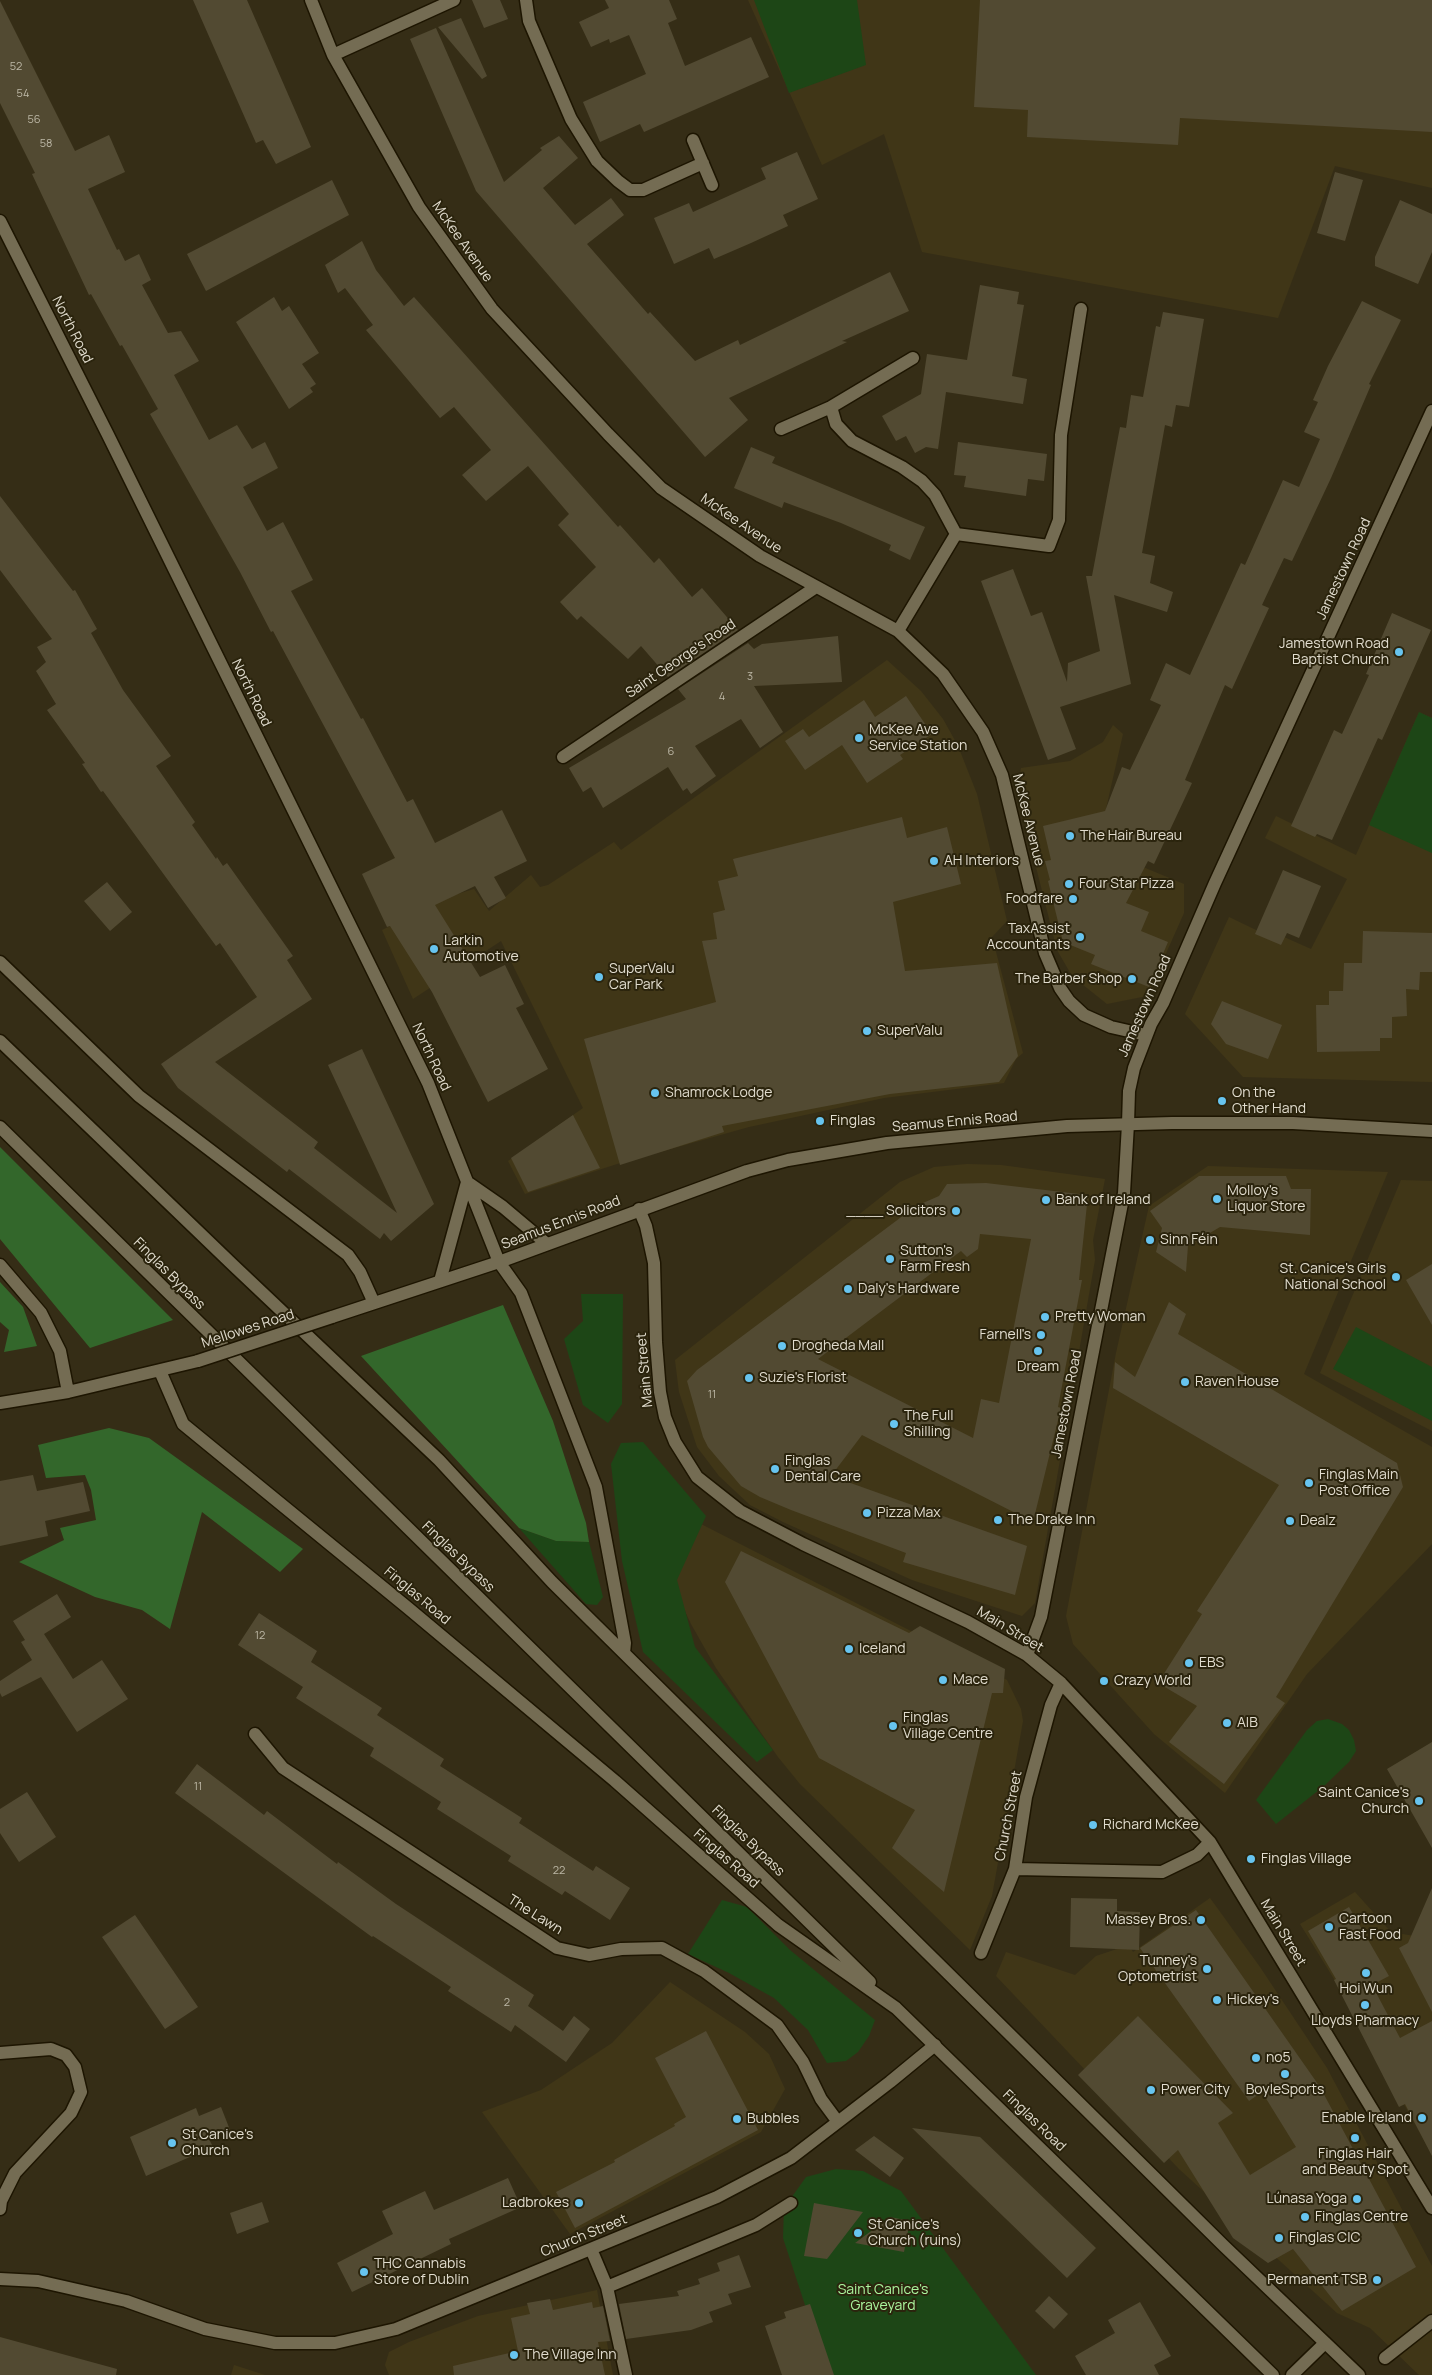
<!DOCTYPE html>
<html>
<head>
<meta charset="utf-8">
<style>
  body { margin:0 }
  canvas { display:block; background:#352d16 }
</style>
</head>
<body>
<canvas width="1432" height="2375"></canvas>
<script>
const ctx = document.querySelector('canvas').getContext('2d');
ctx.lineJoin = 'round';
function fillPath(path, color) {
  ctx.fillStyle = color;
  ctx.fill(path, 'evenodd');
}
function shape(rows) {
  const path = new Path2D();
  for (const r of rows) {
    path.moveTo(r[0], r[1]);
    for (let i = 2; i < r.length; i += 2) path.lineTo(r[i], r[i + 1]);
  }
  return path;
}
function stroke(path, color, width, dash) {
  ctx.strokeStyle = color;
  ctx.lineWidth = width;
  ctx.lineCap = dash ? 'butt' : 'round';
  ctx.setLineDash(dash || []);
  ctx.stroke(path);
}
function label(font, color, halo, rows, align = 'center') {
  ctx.font = font + ' Manrope,sans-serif';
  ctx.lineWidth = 4;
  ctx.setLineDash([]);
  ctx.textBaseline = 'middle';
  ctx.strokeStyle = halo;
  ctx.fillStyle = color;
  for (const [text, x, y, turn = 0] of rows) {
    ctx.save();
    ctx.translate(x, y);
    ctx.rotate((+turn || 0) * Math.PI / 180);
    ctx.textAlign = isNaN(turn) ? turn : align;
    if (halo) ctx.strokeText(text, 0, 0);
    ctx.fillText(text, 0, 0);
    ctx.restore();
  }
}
fillPath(shape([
  [748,0,1432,0,1432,188,1335,166,1278,318,922,252,884,134,822,165],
  [887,660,921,691,943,719,958,746,977,794,1007,921,992,937,1023,1053,1016,1059,1004,1083,884,1098,749,1127,617,1164,525,1194,508,1161,583,1108,501,941,413,999,382,930,454,895,474,889,489,911,531,875,540,887,548,885,614,842,621,850],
  [1419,712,1432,718,1432,1082,1243,1077,1185,1014,1229,917,1281,942,1284,937,1311,949,1347,879,1265,838,1276,816,1356,855],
  [1113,725,1123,734,1097,848,1184,884,1184,913,1147,996,1107,1004,1072,976,1057,950,1017,792,1021,768,1070,761,1103,742],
  [967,1164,1001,1165,1105,1179,1093,1240,1095,1260,1035,1603,1022,1616,912,1580,783,1522,750,1505,719,1476,697,1447,679,1392,675,1360,900,1182,934,1167],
  [1208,1166,1388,1172,1304,1374,1432,1447,1432,1544,1307,1674,1225,1793,1154,1734,1073,1644,1066,1616,1116,1353,1149,1206],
  [1401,1180,1432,1181,1432,1431,1320,1373],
  [699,1523,1007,1680,1021,1709,1023,1721,992,1896,970,1950,800,1784,778,1757,716,1668,691,1624,671,1581],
  [1355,1892,1391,1932,1432,1939,1432,2155,1344,1995,1300,1924],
  [1210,1898,1260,1967,1327,2068,1432,2266,1432,2375,1419,2375,1370,2328,1337,2313,1179,2169,996,1976,1006,1952,1075,1975,1096,1956,1129,1945,1133,1952],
  [670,1982,745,2032,769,2054,785,2089,761,2132,570,2234,482,2112,541,2090,612,2043],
  [597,2290,613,2375,389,2375,385,2365,389,2352,409,2342,478,2316],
  [234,2365,265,2375,231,2375]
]), '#403617');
fillPath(shape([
  [754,0,857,0,866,65,789,93],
  [1419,712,1432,718,1432,853,1369,825],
  [581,1294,623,1294,622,1404,608,1423,583,1405,564,1339,583,1321],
  [1356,1327,1432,1367,1432,1421,1333,1369],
  [643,1442,706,1516,677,1580,695,1647,773,1750,757,1762,643,1652,622,1561,611,1464,621,1443],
  [519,1528,556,1541,589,1542,603,1597,597,1605,586,1604],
  [1328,1719,1342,1724,1349,1730,1354,1740,1356,1751,1349,1762,1324,1786,1276,1824,1256,1800,1307,1730,1317,1721],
  [722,1900,747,1907,790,1950,875,2020,869,2036,858,2052,846,2061,827,2063,808,2030,774,1998,729,1973,688,1954],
  [836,2169,863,2171,901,2191,1036,2375,828,2375,783,2238,784,2208,806,2177]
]), '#1d4616');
fillPath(shape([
  [0,1147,173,1320,90,1348,0,1239],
  [0,1282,23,1307,37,1346,4,1352,9,1330,0,1322],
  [503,1305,553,1421,586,1523,589,1542,556,1541,519,1528,361,1356],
  [109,1428,149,1438,303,1549,280,1572,202,1512,170,1629,142,1610,95,1597,19,1562,64,1540,60,1528,96,1520,91,1490,85,1475,46,1478,38,1445]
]), '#33672b');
fillPath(shape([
  [193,0,247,0,311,147,276,164,263,140,256,143],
  [472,0,500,0,508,19,484,28],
  [605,0,669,0,677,19,668,23,685,66,751,37,769,77,644,132,640,124,600,142,583,102,646,74,629,35,610,43,609,39,591,47,579,22,609,8],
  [980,0,1432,0,1432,132,1180,118,1178,145,1027,137,1028,110,974,107],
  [0,1,75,151,109,135,125,172,88,189,117,250,119,249,125,261,139,254,151,280,142,285,168,333,181,331,199,361,174,375,209,440,237,425,252,449,265,442,278,468,243,487,267,531,283,522,313,580,291,591,361,719,363,718,407,802,413,799,435,843,502,810,527,861,494,877,506,898,488,908,475,886,435,905,480,977,505,965,524,1004,516,1008,548,1069,488,1102,432,992,390,926,387,927,362,874,395,858,273,631,271,632,240,572,150,414,158,409,122,345,120,346,91,294,89,295,32,174,35,173,0,103],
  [461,18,487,76,482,79,438,27],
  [436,28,504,182,542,150,540,148,559,136,578,158,543,188,575,225,611,198,624,215,587,244,648,314,650,312,695,361,738,340,740,345,890,272,909,311,842,341,847,342,729,398,748,420,705,457,476,191,410,39],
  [797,152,818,199,783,215,788,226,751,243,714,259,709,248,674,264,654,218,689,203,693,212,766,179,761,168],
  [1335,172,1363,180,1345,241,1317,233],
  [332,180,349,215,206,291,187,254],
  [1400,200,1432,214,1432,252,1418,284,1375,266,1375,257],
  [362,241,376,270,404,306,414,297,618,527,620,525,654,563,659,558,692,597,702,588,738,630,668,677,641,646,628,659,581,616,577,620,560,602,596,567,558,525,569,514,528,466,486,501,462,475,491,450,454,407,440,418,366,330,373,325,345,288,338,293,325,265],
  [980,285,1019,292,1017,304,1024,305,1012,376,1027,379,1023,404,946,392,938,449,926,447,915,453,906,436,896,441,882,416,921,394,927,354,967,360],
  [274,297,282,311,289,306,319,353,302,364,316,384,310,388,313,392,289,409,236,322],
  [1362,301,1401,320,1369,384,1371,385,1331,478,1292,561,1284,558,1262,605,1269,608,1232,689,1225,685,1185,780,1192,783,1154,864,1148,861,1126,903,1149,912,1141,931,1168,942,1149,987,1091,964,1095,955,1063,942,1048,881,1050,880,1045,861,1051,860,1043,826,1105,811,1122,767,1130,770,1161,705,1150,700,1166,663,1190,675,1241,563,1245,565,1283,480,1299,487,1320,439,1304,432,1318,402,1313,400,1328,366],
  [1163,312,1204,319,1189,407,1176,405,1172,427,1165,425,1142,553,1155,556,1150,583,1173,592,1167,612,1114,595,1131,684,1060,707,1076,749,1048,760,981,581,1013,569,1031,616,1042,612,1067,682,1068,663,1100,651,1086,576,1092,576,1120,427,1126,428,1131,395,1143,397,1156,326,1160,327],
  [958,442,1047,454,1044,481,1028,479,1026,496,964,487,966,476,954,475],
  [751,447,775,457,772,463,925,527,910,560,889,550,891,545,841,523,784,502,782,508,734,488],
  [0,496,73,591,75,590,97,629,91,633,123,690,171,756,156,766,195,822,192,825,216,859,217,857,223,866,227,863,293,956,287,960,312,999,215,1062,318,1142,314,1148,397,1213,328,1065,362,1049,434,1204,391,1241,384,1233,380,1239,289,1169,287,1172,205,1109,178,1088,161,1064,257,997,220,943,216,946,103,791,101,792,82,764,85,763,47,710,56,704,36,671,46,662,37,647,52,639,0,570],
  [1392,613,1431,630,1382,740,1378,738,1332,840,1317,834,1315,837,1291,826,1334,730,1342,734,1369,675,1366,674],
  [838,636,842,682,754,686,783,732,760,748,741,719,695,746,716,776,691,794,687,788,683,791,668,767,603,808,591,787,583,792,569,768,686,699,678,689,748,643,754,649,762,644],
  [906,696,932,734,900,755,903,759,867,783,842,745,805,770,785,741,803,729,809,737,864,700,875,717],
  [902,817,907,838,947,827,961,884,893,902,905,971,997,963,1018,1056,999,1082,890,1094,722,1126,724,1132,620,1165,584,1039,716,1002,702,941,717,939,713,913,725,910,718,881,738,876,733,859],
  [1283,870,1321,886,1299,938,1287,933,1281,945,1255,934],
  [107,882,132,912,110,931,84,901],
  [1363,931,1432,933,1432,972,1420,972,1419,990,1406,989,1407,1016,1392,1017,1392,1038,1380,1038,1380,1051,1317,1052,1316,1005,1329,1005,1329,991,1343,991,1344,963,1362,963],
  [1222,1001,1282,1025,1268,1059,1226,1044,1211,1024],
  [573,1115,600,1168,528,1192,511,1158],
  [1199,1176,1286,1176,1291,1189,1311,1189,1310,1235,1220,1227,1188,1246,1186,1272,1156,1252,1162,1228,1150,1211],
  [986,1183,1088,1195,1079,1280,1082,1280,1058,1407,1061,1408,1033,1522,862,1435,831,1476,1027,1546,1015,1595,903,1562,906,1553,791,1510,760,1497,741,1486,708,1447,703,1437,687,1381,697,1370,916,1206,939,1196,947,1184],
  [980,1234,1031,1239,999,1403,981,1399,973,1438,818,1359,961,1251,967,1257,978,1249],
  [1432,1264,1432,1325,1406,1280],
  [1169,1302,1186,1314,1178,1334,1397,1463,1403,1487,1276,1697,1285,1703,1224,1784,1169,1742,1197,1706,1158,1683,1202,1614,1197,1611,1279,1485,1113,1388,1115,1362,1135,1377],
  [33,1475,37,1491,83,1482,90,1511,45,1521,48,1536,0,1546,0,1481],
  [741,1551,909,1633,920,1626,1005,1669,1003,1693,992,1693,944,1892,892,1848,915,1810,819,1758,725,1582],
  [57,1594,71,1617,44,1634,73,1679,102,1660,128,1699,77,1732,41,1677,2,1697,0,1693,0,1681,32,1660,21,1642,25,1640,13,1621],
  [259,1613,317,1651,311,1662,382,1708,377,1715,444,1759,440,1766,522,1818,519,1823,593,1871,596,1866,630,1888,610,1920,565,1891,562,1895,508,1861,511,1856,437,1809,441,1802,370,1756,374,1748,296,1698,303,1687,238,1645],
  [1432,1742,1432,1848,1387,1769],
  [197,1764,264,1815,267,1811,337,1864,338,1862,396,1904,534,1995,528,2006,563,2031,574,2016,590,2029,566,2062,515,2025,511,2032,448,1991,451,1987,373,1936,372,1937,175,1793],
  [27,1792,56,1837,19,1862,0,1833,0,1809],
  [1432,1888,1432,2012,1399,1948,1408,1943],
  [1071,1898,1117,1899,1117,1911,1140,1912,1139,1950,1070,1947],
  [1349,1907,1389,1976,1372,1985,1400,2038,1432,2021,1432,2156,1405,2104,1399,2107,1334,1980,1336,1979,1308,1931],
  [1196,1910,1320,2087,1416,2267,1342,2311,1293,2249,1268,2263,1233,2238,1178,2150,1164,2163,1078,2075,1138,2016,1233,2113,1218,2123,1250,2175,1296,2147,1262,2092,1249,2101,1140,1948],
  [135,1915,198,2007,165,2029,102,1937],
  [706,2031,758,2130,575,2228,556,2192,615,2162,614,2160,675,2126,674,2124,686,2117,655,2058],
  [221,2107,230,2130,209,2139,213,2147,146,2176,130,2137,196,2108,199,2116],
  [912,2128,980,2137,1096,2248,1067,2278],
  [874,2136,904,2158,890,2177,855,2150],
  [508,2178,521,2207,449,2239,451,2244,352,2292,337,2263,393,2234,382,2211,425,2191,434,2210],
  [262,2202,269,2222,237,2234,230,2213],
  [814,2203,863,2212,827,2259,804,2256],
  [890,2217,910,2221,904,2252,855,2243],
  [739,2255,751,2287,728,2294,732,2304,709,2312,713,2322,691,2330,626,2339,619,2304,679,2296,677,2291,700,2284,698,2279,720,2271,717,2263],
  [1049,2296,1068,2314,1054,2329,1035,2311],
  [550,2299,553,2310,592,2302,593,2308,603,2306,610,2341,598,2342,605,2375,454,2375,453,2366,518,2351,511,2318,530,2314,527,2303],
  [1140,2302,1171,2356,1154,2365,1159,2375,1086,2375,1075,2356,1115,2333,1108,2320],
  [810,2304,834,2375,782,2375,765,2326,786,2318,784,2312],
  [0,2337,117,2369,116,2375,0,2375]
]), '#524a32');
const minor = shape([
  [311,0,333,55,419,207,492,309,608,434,661,488,760,556,898,631,943,674,983,732,1002,775,1045,953,1060,988,1069,1001,1084,1015,1111,1027,1146,1035],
  [526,0,529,21,571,119,597,161,618,181,630,190,643,190,703,163],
  [333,55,454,0],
  [693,140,712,185],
  [0,221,108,435,428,1083,499,1262],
  [831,407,836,424,852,441,902,467,922,481,935,495,956,534],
  [781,429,831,407,913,358],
  [898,631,956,534,1049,546,1059,520,1061,435,1081,309],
  [563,757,816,587],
  [639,1209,646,1226,654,1263,656,1342,660,1392,665,1417,675,1442,697,1477,740,1511,803,1544,968,1622,1027,1655,1061,1683,1210,1842,1432,2208],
  [440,1281,467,1182,503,1207,547,1244],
  [1027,1655,1041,1617,1124,1193,1128,1124],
  [255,1734,283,1768,557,1948,589,1955,621,1949,662,1948,704,1971,777,2025,803,2062,821,2099,838,2122],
  [1015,1869,1162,1872,1197,1855,1210,1842],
  [981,1953,1015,1869,1026,1797,1051,1705,1061,1683],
  [0,2053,51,2049,66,2055,75,2067,81,2092,71,2113,15,2173,1,2201,0,2209],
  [591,2249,607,2287,626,2375],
  [0,2279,38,2281,126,2301,205,2329,275,2343,335,2343,396,2329,717,2197,791,2158,890,2082,935,2045],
  [607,2287,756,2225,791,2203],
  [1385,2358,1432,2321]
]);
const tertiary = shape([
  [1128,1124,1129,1091,1134,1068,1151,1024,1163,1003,1215,883,1432,411],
  [1292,2375,1325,2343]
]);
const secondary = shape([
  [0,962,139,1096,348,1255,360,1272,374,1303],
  [0,1041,234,1266,439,1460,552,1582,1224,2246,1359,2375],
  [0,1127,870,1982],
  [499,1262,521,1293,596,1487,625,1643,624,1653],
  [0,1265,41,1313,60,1351,68,1392],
  [332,1317,499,1262,747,1171,788,1160,887,1143,1067,1126,1172,1123,1293,1123,1432,1131],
  [160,1371,183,1424,408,1608,615,1781,778,1925,896,2008,1273,2375],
  [0,1403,68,1392,198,1361]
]);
stroke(minor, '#1d1501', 15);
stroke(tertiary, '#1d1501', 15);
stroke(secondary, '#1d1501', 15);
stroke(minor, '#746c53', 12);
stroke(tertiary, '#746c53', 12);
stroke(secondary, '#746c53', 12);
const secondaryBridge = shape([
  [198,1361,332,1317]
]);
stroke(secondaryBridge, '#1d1501', 15, []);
stroke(secondaryBridge, '#746c53', 12);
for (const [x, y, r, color] of [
  [1399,652,5,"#67c4ef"],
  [859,738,5,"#67c4ef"],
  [1070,836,5,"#67c4ef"],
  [934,861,5,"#67c4ef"],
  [1069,884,5,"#67c4ef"],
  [1073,899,5,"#67c4ef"],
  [1080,937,5,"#67c4ef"],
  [434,949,5,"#67c4ef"],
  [599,977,5,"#67c4ef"],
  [1132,979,5,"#67c4ef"],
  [867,1031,5,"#67c4ef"],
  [655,1093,5,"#67c4ef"],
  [1222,1101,5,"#67c4ef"],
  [820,1121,5,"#67c4ef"],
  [1217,1199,5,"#67c4ef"],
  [1046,1200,5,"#67c4ef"],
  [956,1211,5,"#67c4ef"],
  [1150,1240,5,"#67c4ef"],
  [890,1259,5,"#67c4ef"],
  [1396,1277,5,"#67c4ef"],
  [848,1289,5,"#67c4ef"],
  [1045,1317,5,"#67c4ef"],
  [1041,1335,5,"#67c4ef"],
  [782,1346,5,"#67c4ef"],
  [1038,1351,5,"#67c4ef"],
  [749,1378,5,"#67c4ef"],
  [1185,1382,5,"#67c4ef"],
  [894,1424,5,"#67c4ef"],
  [775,1469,5,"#67c4ef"],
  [1309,1483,5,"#67c4ef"],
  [867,1513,5,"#67c4ef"],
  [998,1520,5,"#67c4ef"],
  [1290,1521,5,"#67c4ef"],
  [849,1649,5,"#67c4ef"],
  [1189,1663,5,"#67c4ef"],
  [943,1680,5,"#67c4ef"],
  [1104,1681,5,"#67c4ef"],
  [1227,1723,5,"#67c4ef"],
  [893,1726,5,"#67c4ef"],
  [1419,1801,5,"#67c4ef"],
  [1093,1825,5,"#67c4ef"],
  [1251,1859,5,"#67c4ef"],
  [1201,1920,5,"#67c4ef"],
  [1329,1927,5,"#67c4ef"],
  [1207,1969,5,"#67c4ef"],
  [1366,1973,5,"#67c4ef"],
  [1217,2000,5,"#67c4ef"],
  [1365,2005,5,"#67c4ef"],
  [1256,2058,5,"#67c4ef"],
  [1285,2074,5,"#67c4ef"],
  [1151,2090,5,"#67c4ef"],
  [1422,2118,5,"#67c4ef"],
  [737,2119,5,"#67c4ef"],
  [1355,2138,5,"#67c4ef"],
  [172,2143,5,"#67c4ef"],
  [1357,2199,5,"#67c4ef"],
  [579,2203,5,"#67c4ef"],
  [1305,2217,5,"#67c4ef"],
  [858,2233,5,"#67c4ef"],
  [1279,2238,5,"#67c4ef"],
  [364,2272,5,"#67c4ef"],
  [1377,2280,5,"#67c4ef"],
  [514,2355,5,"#67c4ef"]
]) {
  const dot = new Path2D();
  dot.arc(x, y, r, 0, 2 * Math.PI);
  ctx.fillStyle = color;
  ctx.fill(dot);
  stroke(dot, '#2b240d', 2);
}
label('11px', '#bdb8a7', null, [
  ["52",16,67],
  ["54",23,94],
  ["56",34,120],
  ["58",46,144],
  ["3",750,677],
  ["4",722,697],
  ["6",671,752],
  ["11",712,1395],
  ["12",260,1636],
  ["11",198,1787],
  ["22",559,1871],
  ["2",507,2003]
]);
label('14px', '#e1dcce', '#2b240d', [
  ["McKee Avenue",462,242,55],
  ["North Road",72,330,63],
  ["McKee Avenue",741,524,34],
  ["Jamestown Road",1344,569,-65],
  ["Saint George's Road",681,659,-34],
  ["North Road",251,693,64],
  ["McKee Avenue",1028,820,76],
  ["Jamestown Road",1145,1006,-66],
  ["North Road",431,1057,65],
  ["Seamus Ennis Road",955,1122,-5],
  ["Seamus Ennis Road",561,1223,-21],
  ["Finglas Bypass",169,1274,45],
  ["Mellowes Road",248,1329,-18],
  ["Main Street",645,1370,-95],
  ["Jamestown Road",1067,1404,-79],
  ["Finglas Bypass",458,1557,44],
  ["Finglas Road",417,1596,40],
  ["Main Street",1010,1630,31],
  ["Church Street",1009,1816,-79],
  ["Finglas Bypass",748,1841,44],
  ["Finglas Road",726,1859,41],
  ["The Lawn",535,1915,32],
  ["Main Street",1283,1933,59],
  ["Finglas Road",1034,2121,44],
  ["Church Street",584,2236,-22]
]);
label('14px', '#e1dcce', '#2b240d', [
  ["Jamestown Road",1389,644,"right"],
  ["Baptist Church",1389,660,"right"],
  ["McKee Ave",869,730],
  ["Service Station",869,746],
  ["The Hair Bureau",1080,836],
  ["AH Interiors",944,861],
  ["Four Star Pizza",1079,884],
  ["Foodfare",1063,899,"right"],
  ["TaxAssist",1070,929,"right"],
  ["Accountants",1070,945,"right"],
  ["Larkin",444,941],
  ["Automotive",444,957],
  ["SuperValu",609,969],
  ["Car Park",609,985],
  ["The Barber Shop",1122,979,"right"],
  ["SuperValu",877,1031],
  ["Shamrock Lodge",665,1093],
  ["On the",1232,1093],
  ["Other Hand",1232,1109],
  ["Finglas",830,1121],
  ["Molloy's",1227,1191],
  ["Liquor Store",1227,1207],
  ["Bank of Ireland",1056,1200],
  ["____ Solicitors",946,1211,"right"],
  ["Sinn Féin",1160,1240],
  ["Sutton's",900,1251],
  ["Farm Fresh",900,1267],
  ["St. Canice's Girls",1386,1269,"right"],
  ["National School",1386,1285,"right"],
  ["Daly's Hardware",858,1289],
  ["Pretty Woman",1055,1317],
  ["Farnell's",1031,1335,"right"],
  ["Drogheda Mall",792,1346],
  ["Dream",1038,1367,"center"],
  ["Suzie's Florist",759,1378],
  ["Raven House",1195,1382],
  ["The Full",904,1416],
  ["Shilling",904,1432],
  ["Finglas",785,1461],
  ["Dental Care",785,1477],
  ["Finglas Main",1319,1475],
  ["Post Office",1319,1491],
  ["Pizza Max",877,1513],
  ["The Drake Inn",1008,1520],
  ["Dealz",1300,1521],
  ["Iceland",859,1649],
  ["EBS",1199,1663],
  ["Mace",953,1680],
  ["Crazy World",1114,1681],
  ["Finglas",903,1718],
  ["Village Centre",903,1734],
  ["AIB",1237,1723],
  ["Saint Canice's",1409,1793,"right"],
  ["Church",1409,1809,"right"],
  ["Richard McKee",1103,1825],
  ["Finglas Village",1261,1859],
  ["Cartoon",1339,1919],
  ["Fast Food",1339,1935],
  ["Massey Bros.",1191,1920,"right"],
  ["Tunney's",1197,1961,"right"],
  ["Optometrist",1197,1977,"right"],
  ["Hoi Wun",1366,1989,"center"],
  ["Hickey's",1227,2000],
  ["Lloyds Pharmacy",1365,2021,"center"],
  ["no5",1266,2058],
  ["Power City",1161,2090],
  ["BoyleSports",1285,2090,"center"],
  ["Enable Ireland",1412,2118,"right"],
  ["Bubbles",747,2119],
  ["St Canice's",182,2135],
  ["Church",182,2151],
  ["Finglas Hair",1355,2154,"center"],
  ["and Beauty Spot",1355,2170,"center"],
  ["Lúnasa Yoga",1347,2199,"right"],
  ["Ladbrokes",569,2203,"right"],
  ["Finglas Centre",1315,2217],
  ["St Canice's",868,2225],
  ["Church (ruins)",868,2241],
  ["Finglas CIC",1289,2238],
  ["THC Cannabis",374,2264],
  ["Store of Dublin",374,2280],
  ["Permanent TSB",1367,2280,"right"],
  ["The Village Inn",524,2355]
], 'left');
label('14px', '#aaf59e', '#2b240d', [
  ["Saint Canice's",883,2290],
  ["Graveyard",883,2306]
]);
</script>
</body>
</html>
